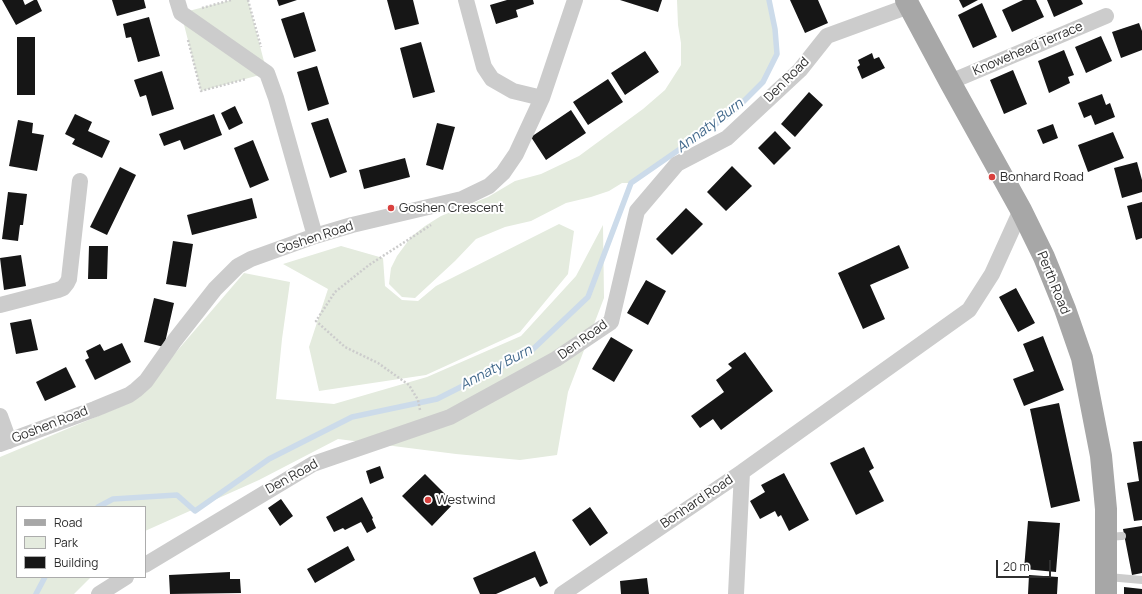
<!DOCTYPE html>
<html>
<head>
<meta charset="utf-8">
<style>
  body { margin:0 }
  #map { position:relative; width:1142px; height:594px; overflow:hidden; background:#fff; font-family:Manrope,sans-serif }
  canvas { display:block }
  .legend { position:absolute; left:16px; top:506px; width:130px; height:72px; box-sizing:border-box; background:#fff; border:1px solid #acacac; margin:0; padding:5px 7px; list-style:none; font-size:12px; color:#2f2f2f }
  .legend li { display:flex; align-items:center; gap:8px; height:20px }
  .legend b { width:20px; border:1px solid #acacac }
  .scale { position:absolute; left:996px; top:560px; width:55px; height:18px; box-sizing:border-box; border:2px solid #2f2f2f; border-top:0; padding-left:5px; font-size:12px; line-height:14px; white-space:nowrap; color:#2f2f2f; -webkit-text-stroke:3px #fff; paint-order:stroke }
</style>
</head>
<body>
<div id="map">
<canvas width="1142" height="594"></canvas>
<ul class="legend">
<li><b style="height:5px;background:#a7a7a7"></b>Road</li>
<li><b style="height:11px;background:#e4ebde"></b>Park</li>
<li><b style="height:11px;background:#161616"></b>Building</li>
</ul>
<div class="scale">20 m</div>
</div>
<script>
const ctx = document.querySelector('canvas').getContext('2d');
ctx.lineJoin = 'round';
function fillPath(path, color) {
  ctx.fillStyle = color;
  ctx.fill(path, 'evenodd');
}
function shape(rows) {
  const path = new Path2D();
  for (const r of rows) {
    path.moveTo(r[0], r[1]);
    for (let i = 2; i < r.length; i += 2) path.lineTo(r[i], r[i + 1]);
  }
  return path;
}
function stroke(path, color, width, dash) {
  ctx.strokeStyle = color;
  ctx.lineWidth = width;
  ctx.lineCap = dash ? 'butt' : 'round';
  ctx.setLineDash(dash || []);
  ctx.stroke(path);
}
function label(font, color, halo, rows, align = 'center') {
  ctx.font = font + ' Manrope,sans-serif';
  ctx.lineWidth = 4;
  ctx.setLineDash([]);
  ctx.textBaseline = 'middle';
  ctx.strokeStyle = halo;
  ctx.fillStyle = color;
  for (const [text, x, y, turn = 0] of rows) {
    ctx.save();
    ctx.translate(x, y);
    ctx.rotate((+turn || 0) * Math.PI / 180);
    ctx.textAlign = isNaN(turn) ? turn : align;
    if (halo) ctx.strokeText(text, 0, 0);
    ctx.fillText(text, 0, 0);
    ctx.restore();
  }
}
fillPath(shape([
  [231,0,248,0,267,73,201,91,181,13],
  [677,0,769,0,775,29,777,54,763,82,732,113,631,183,622,183,609,191,591,197,566,203,531,221,505,227,476,239,455,261,415,298,402,297,389,284,391,268,397,256,411,237,425,226,441,216,488,197,515,181,541,174,579,156,643,109,665,90,681,65,681,43,678,25],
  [559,224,574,231,568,274,520,332,426,375,319,391,309,347,328,289,283,264,341,246,383,258,385,286,402,300,418,301,436,286],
  [603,225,604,298,568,392,557,455,520,460,456,454,338,439,259,480,145,531,145,507,17,507,17,577,91,577,74,594,0,594,0,457,134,401,244,273,290,282,282,339,276,399,334,404,427,377,521,336,576,276]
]), '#e4ebde');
stroke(shape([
  [98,507,113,499,177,495,195,511,269,459,352,417,437,399,530,352,588,297,631,183,732,113,763,82,777,54,775,29,769,0],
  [36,594,45,577]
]), '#ccdbea', 5.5);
fillPath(shape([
  [2,0,23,0,25,5,34,0,37,0,42,11,16,25],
  [112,0,144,0,146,8,117,16],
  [277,0,297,0,279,6],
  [387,0,413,0,419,24,395,30],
  [507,0,533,0,534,4,516,10,518,17,496,24,490,5],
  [620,0,662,0,658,12],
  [790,0,818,0,828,23,805,33],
  [959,0,978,0,963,8],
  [1023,0,1036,0,1044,17,1012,32,1002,10],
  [1047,0,1081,0,1083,4,1054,17],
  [982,3,997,37,973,48,958,15],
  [304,12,316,51,294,58,281,19],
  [149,17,160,56,138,62,131,37,126,38,123,24],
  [1139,23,1142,31,1142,50,1121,58,1112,32],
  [1101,36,1112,61,1086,73,1075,47],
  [17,37,35,37,35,95,17,95],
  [421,42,435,92,413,98,400,48],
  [1064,50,1074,75,1068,77,1070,83,1049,93,1038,61],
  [645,51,659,72,625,95,611,73],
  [872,53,874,59,879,57,885,68,862,79,857,67,860,65,858,60],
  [317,66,329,104,308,111,297,72],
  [1013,70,1027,104,1004,114,990,80],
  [162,71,174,109,152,116,146,95,140,97,134,80],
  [608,79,623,102,588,125,573,102],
  [809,92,823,105,795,137,781,124],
  [1102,94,1106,105,1110,103,1115,117,1095,125,1091,115,1084,118,1078,103],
  [235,106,243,123,229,130,221,113],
  [571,110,586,133,546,160,531,137],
  [75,114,92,122,88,131,110,141,102,158,72,144,75,139,65,134],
  [214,114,222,135,184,150,180,140,164,146,159,134],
  [328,118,347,172,330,178,311,123],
  [18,120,33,123,32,133,44,135,37,171,9,166],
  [437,123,455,127,443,170,426,165],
  [1053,124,1058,138,1043,144,1037,130],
  [775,131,791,148,774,165,758,148],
  [1113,132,1124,158,1088,172,1078,145],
  [253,140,269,180,250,188,234,148],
  [405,158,410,177,364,189,359,170],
  [1137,162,1142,180,1142,192,1122,198,1114,168],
  [732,166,752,186,726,211,707,192],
  [120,167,136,175,107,235,90,227],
  [8,192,27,194,23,225,20,225,18,241,2,239],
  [252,198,257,218,192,235,187,215],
  [1142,202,1142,238,1136,240,1127,206],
  [686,208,703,224,672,255,656,239],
  [173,241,193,244,186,287,166,284],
  [899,245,909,268,870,285,885,319,863,329,838,273],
  [89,246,108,246,107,279,88,279],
  [21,255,26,286,4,290,0,258],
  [646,280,666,291,648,325,627,313],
  [1016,288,1035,323,1018,332,999,297],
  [154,298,174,303,164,347,144,342],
  [31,319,38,350,16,354,10,323],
  [1043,336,1064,390,1024,406,1013,379,1034,371,1023,344],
  [611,337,633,350,614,382,592,369],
  [122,343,131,362,95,380,85,360,89,358,86,351,100,344,104,351],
  [745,352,773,391,721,430,713,419,700,428,691,416,724,392,716,380,732,368,728,364],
  [66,367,76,387,45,401,36,382],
  [1059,403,1080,501,1051,508,1030,409],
  [1142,441,1142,520,1134,521,1127,483,1139,481,1133,442],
  [864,447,874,468,869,471,884,501,856,515,830,463],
  [380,466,384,478,370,484,366,471],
  [784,473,809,520,789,531,781,515,778,517,775,511,760,519,750,501,765,492,761,485],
  [425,474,454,503,432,526,402,496],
  [362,497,373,518,372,519,376,528,367,533,361,522,345,530,343,528,334,532,326,517],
  [281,499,293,516,280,526,268,508],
  [590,507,608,533,590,546,572,520],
  [1028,521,1060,523,1056,572,1024,569],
  [1142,526,1142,573,1132,575,1123,529],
  [348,546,355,560,315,583,307,569],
  [535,551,548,583,540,587,535,577,496,594,480,594,473,578],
  [230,572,230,579,240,579,241,593,170,594,169,575],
  [1029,575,1058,577,1057,594,1028,594],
  [647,578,649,594,621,594,620,581],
  [1124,587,1142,589,1142,594,1124,594]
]), '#161616');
stroke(shape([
  [248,0,261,47],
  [202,8,231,0],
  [188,40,201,91,246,79],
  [420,410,418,400,409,385,378,363,345,347,316,321,335,292,369,265,431,225]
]), '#ccc', 2.5, [2, 2]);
stroke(shape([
  [1107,537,1122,536],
  [1108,577,1142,580]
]), '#ccc', 8);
stroke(shape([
  [177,0,181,13,267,73,276,98,315,236],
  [466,0,484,67,492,79,513,91,542,98],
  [950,82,1106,16],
  [0,305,58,290,63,288,67,283,69,279,80,181],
  [0,416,9,441],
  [0,444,95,409,129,395,136,390,146,381,175,340,215,289,238,266,251,259,315,236,352,225,462,199,489,186,503,173,516,154,542,98,575,0],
  [145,565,313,464,450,417,556,359,611,322,637,211,677,164,727,138,800,70,827,36,909,6],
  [99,594,126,577],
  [562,594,742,472,969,310,992,274,1021,210],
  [736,594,742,472]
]), '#ccc', 16);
stroke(shape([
  [906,0,950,82,1021,210,1044,257,1065,309,1082,358,1101,456,1106,509,1106,594]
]), '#a7a7a7', 22);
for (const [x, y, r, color] of [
  [992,177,4,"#d9413e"],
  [391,208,4,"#d9413e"],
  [428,500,4,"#d9413e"]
]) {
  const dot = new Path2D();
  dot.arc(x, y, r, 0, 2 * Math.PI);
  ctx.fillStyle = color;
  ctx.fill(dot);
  stroke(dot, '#fff', 1.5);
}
label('13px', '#2f2f2f', '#fff', [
  ["Knowehead Terrace",1028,49,-23],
  ["Den Road",787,80,-45],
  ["Goshen Road",315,238,-18],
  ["Perth Road",1053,283,68],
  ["Den Road",583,340,-36],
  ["Goshen Road",50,425,-21],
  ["Den Road",292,477,-29],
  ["Bonhard Road",697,502,-34]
]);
label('13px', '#2f2f2f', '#fff', [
  ["Bonhard Road",1000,177],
  ["Goshen Crescent",399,208],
  ["Westwind",436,500]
], 'left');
label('italic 14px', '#42698c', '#fff', [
  ["Annaty Burn",710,126,-37],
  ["Annaty Burn",496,368,-28]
]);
</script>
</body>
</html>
